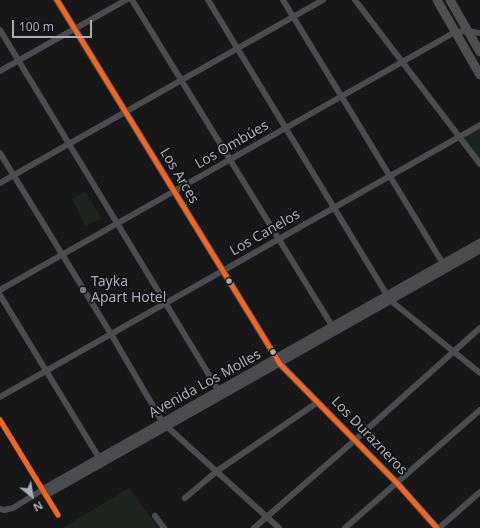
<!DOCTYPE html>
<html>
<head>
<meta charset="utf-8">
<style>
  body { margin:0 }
  #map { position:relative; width:480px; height:528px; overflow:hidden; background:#171717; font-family:"Noto Sans",sans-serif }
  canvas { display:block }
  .north { position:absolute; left:12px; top:476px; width:40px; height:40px; -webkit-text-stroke:3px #111113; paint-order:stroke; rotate:150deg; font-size:11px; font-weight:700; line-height:16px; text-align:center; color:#a8adb8 }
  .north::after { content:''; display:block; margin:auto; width:14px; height:18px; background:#a8adb8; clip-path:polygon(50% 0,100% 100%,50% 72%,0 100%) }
  .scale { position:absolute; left:12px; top:20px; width:80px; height:18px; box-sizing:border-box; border:2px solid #a8adb8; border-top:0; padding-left:5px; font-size:12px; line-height:14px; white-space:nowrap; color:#a8adb8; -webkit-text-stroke:3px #111113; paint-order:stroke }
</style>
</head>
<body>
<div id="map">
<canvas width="480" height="528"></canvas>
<div class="north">N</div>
<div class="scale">100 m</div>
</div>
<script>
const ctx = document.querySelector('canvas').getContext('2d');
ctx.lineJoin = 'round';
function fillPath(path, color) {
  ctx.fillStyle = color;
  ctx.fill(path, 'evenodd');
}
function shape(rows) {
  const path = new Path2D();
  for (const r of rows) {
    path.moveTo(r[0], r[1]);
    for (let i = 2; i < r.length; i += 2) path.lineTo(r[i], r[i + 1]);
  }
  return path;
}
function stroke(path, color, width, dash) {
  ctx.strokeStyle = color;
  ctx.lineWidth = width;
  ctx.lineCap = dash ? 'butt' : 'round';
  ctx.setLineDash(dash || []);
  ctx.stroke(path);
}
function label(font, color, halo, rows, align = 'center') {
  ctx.font = font + ' "Noto Sans",sans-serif';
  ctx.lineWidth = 3.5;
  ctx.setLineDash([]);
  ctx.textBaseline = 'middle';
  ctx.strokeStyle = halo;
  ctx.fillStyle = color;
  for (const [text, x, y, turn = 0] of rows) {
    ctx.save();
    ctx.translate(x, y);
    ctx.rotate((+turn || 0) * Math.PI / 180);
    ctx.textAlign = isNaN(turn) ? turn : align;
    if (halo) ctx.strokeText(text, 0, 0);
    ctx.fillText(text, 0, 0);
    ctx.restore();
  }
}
fillPath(shape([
  [480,127,480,161,463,138,463,136],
  [85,191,101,218,86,226,72,199],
  [129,488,158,528,64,528,66,526]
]), '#1d241e');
stroke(shape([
  [132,0,334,329],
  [208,0,390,300,480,373],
  [283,0,445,267],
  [355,0,480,164],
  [0,30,220,393],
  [0,71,126,0],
  [0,153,111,334,163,423,279,528],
  [0,183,323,0],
  [0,290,455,32,467,31,480,33],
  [0,295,101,461],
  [0,397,480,125],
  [0,420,58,515],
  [185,498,217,471,318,402],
  [0,509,4,510,13,508,42,490],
  [155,516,164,528],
  [254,528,355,440,480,328],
  [345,528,480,410],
  [439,528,480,492]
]), '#4b4c50', 6);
stroke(shape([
  [57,0,280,364,397,483,437,528],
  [42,490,480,242],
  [46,495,480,250]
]), '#4b4c50', 7);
stroke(shape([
  [437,0,480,75],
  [450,0,480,52]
]), '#4d4f52', 9);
stroke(shape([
  [57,0,280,364,397,483,437,528],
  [0,420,58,515]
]), '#f26522', 5);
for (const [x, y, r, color] of [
  [229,281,3.5,"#a8adb8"],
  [83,290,4,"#757880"],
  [273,352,3.5,"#a8adb8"]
]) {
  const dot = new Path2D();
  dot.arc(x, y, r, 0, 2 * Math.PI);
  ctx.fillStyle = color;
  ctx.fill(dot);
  stroke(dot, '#111113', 1.5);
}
label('14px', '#a8adb8', '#111113', [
  ["Los Ombúes",232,145,-30],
  ["Los Arces",179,176,59],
  ["Los Canelos",265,233,-30],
  ["Avenida Los Molles",205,384,-29],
  ["Los Durazneros",369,436,46]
]);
label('14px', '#a8adb8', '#111113', [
  ["Tayka",91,282],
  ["Apart Hotel",91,298]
], 'left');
</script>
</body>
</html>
